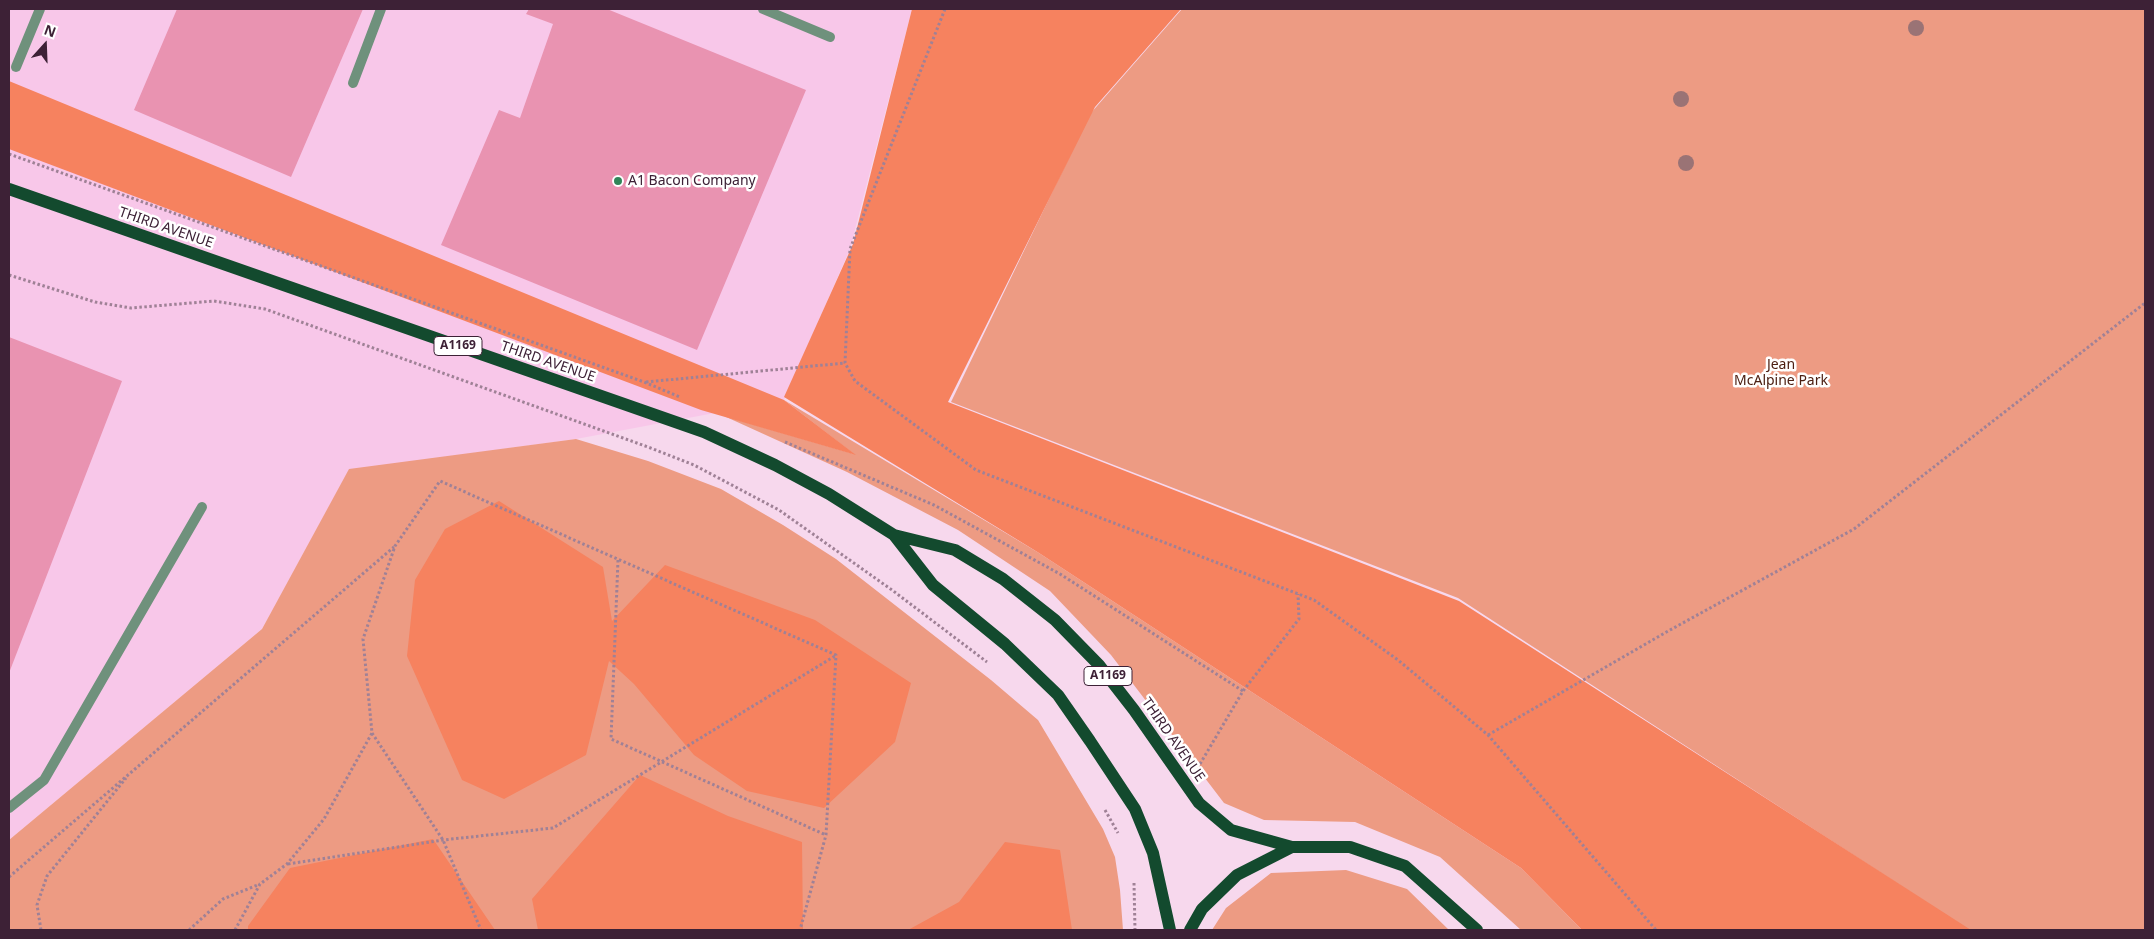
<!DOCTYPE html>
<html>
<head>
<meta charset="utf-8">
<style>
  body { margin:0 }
  #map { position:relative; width:2154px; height:939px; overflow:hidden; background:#f7d8ed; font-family:"Noto Sans",sans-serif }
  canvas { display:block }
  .frame { position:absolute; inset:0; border:10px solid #3d2136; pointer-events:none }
  .north { position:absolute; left:20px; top:20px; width:50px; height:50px; -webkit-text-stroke:4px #fff; paint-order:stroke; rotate:20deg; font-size:14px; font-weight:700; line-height:20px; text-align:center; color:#3d2136 }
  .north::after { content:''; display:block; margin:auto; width:18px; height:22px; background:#3d2136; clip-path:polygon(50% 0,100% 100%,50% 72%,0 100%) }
</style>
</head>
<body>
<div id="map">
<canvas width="2154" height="939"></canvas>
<div class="frame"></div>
<div class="north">N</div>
</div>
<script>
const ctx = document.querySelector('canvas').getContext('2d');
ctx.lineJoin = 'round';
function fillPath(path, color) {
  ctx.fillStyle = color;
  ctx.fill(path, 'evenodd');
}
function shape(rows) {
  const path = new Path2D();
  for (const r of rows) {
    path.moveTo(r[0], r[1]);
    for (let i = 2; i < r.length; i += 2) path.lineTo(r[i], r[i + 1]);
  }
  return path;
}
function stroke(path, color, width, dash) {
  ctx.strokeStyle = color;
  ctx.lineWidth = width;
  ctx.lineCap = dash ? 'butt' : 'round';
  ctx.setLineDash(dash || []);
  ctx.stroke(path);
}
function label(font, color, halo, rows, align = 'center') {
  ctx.font = font + ' "Noto Sans",sans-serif';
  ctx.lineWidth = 5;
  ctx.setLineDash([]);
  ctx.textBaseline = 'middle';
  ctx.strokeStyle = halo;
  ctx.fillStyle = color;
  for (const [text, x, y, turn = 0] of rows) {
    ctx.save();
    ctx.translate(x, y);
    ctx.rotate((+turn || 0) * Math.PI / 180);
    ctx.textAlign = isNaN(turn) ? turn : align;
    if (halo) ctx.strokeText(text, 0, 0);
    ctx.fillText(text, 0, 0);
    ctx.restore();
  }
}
fillPath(shape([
  [9,9,912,9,850,249,784,400,576,439,349,470,262,629,9,840]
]), '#f8c7e9');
fillPath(shape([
  [1182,9,2145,9,2145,930,1969,930,1458,598,951,402,1090,114],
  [784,400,1039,553,1521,868,1582,930,1521,930,1440,857,1355,822,1264,820,1224,803,1111,655,1050,591,958,530,847,472,724,416,854,454],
  [576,439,648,461,721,489,783,525,836,559,991,680,1038,720,1103,829,1115,857,1120,890,1123,930,9,930,9,840,262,629,349,469],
  [1346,870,1407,889,1449,930,1212,930,1226,908,1271,873]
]), '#ed9b83');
fillPath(shape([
  [912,9,1181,9,1095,107,948,402,1459,601,1971,930,1582,930,1521,868,1039,553,784,397,853,244],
  [9,81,784,400,856,455,701,410,9,149],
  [499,501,603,567,612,621,665,565,815,620,911,683,895,742,824,808,747,791,694,755,634,684,609,661,586,755,504,799,462,780,407,656,415,580,445,529],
  [640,775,728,816,802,842,803,930,538,930,532,899],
  [433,839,495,930,248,930,248,926,290,868],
  [1005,842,1060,850,1072,930,908,930,959,902]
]), '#f6825f');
fillPath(shape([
  [177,9,363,9,291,177,134,110],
  [529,9,607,9,806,90,697,350,441,245,499,110,520,118,553,24,526,14],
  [9,337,122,381,9,673]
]), '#e993b1');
stroke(shape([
  [945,9,850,249,845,363,855,381,976,470,1314,600,1398,660,1488,735,1656,930],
  [9,154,644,382,680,397],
  [9,275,95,302,131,308,214,301,265,309,648,447,694,465,779,510,892,590,987,662],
  [646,382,845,363],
  [785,442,934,505,1060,574,1243,691],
  [618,560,611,739,826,835],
  [372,733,443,840,481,930],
  [1488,735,1670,630,1854,529,2145,303],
  [1200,764,1243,691,1299,619,1298,594],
  [1105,810,1118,833],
  [288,864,443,840,553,828,835,656],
  [9,877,394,547],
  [1134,883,1135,930],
  [41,930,37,905,47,876,126,778],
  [189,930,223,899,260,884],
  [235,930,260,884,287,864,324,819,372,733,363,639,395,546,440,481,836,655,826,835,800,930]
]), '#9f8196', 3, [2.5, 2.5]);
stroke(shape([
  [763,9,830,37],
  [16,67,40,9],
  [353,83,381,9],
  [9,808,44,780,202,507]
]), '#6f917c', 10);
stroke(shape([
  [9,189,704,432,775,465,829,494,894,535,955,550,1003,579,1055,620,1099,665,1134,710,1199,803,1231,830,1292,847],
  [894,535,933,585,1005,644,1058,695,1090,741,1135,809,1153,853,1170,930],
  [1190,930,1202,909,1237,875,1292,847,1350,847,1405,866,1477,930]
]), '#134a2e', 12);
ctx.fillStyle = '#9a7375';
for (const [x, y] of [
  [1916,28],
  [1681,99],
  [1686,163]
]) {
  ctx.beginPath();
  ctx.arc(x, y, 8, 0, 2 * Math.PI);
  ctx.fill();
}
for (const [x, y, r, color] of [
  [618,181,5,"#308659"]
]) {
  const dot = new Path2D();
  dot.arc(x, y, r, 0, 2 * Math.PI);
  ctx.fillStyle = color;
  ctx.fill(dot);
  stroke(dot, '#fff', 2);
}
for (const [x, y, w] of [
  [458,346,48],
  [1108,676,48]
]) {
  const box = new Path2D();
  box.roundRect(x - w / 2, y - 9.5, w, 19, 4);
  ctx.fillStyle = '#fff';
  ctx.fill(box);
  stroke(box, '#3d2136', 1);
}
label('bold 12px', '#3d2136', null, [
  ["A1169",458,346],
  ["A1169",1108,676]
]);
label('14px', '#3d2136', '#fff', [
  ["A1 Bacon Company",628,181]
], 'left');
label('14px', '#3d2136', '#fff', [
  ["THIRD AVENUE",166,228,19],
  ["THIRD AVENUE",548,362,19],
  ["THIRD AVENUE",1173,740,55]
]);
label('14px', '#4d2013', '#fff', [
  ["Jean",1781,365],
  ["McAlpine Park",1781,381]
]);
</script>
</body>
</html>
